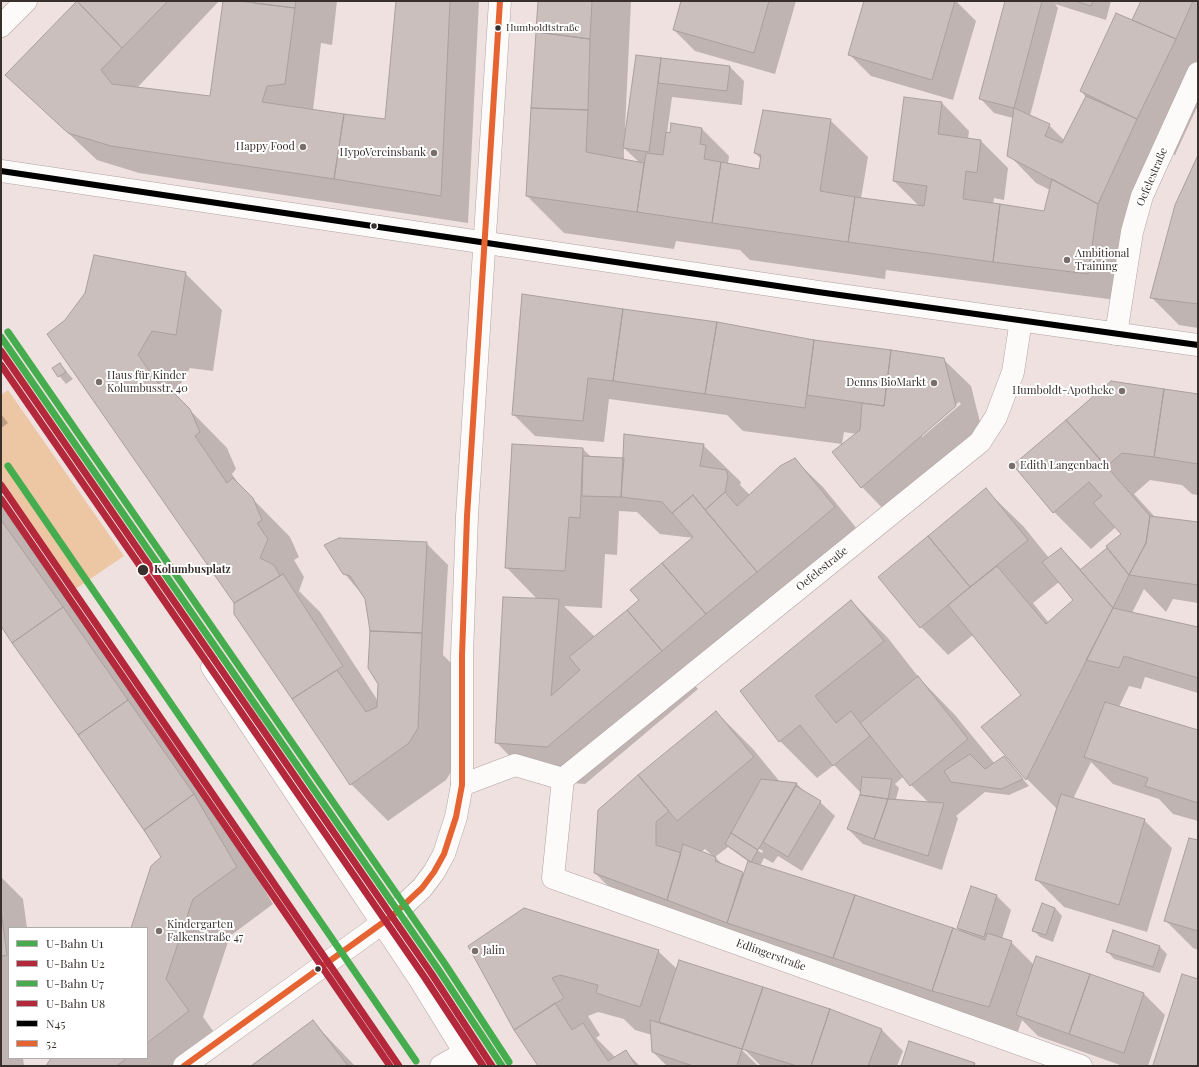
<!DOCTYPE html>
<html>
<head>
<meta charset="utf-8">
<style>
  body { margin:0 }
  #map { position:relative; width:1199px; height:1067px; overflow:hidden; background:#efe1df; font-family:"Playfair Display",serif }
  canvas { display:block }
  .frame { position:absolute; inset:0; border:2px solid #39302e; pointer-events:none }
  .legend { position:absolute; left:8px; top:927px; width:140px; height:132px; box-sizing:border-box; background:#fff; border:1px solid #b0acab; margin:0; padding:5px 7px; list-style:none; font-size:12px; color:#39302e }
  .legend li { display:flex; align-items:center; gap:8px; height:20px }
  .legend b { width:20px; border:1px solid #b0acab }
</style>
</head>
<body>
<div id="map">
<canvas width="1199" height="1067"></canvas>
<div class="frame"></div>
<ul class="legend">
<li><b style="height:5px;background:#45ad4e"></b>U-Bahn U1</li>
<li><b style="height:5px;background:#b4283c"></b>U-Bahn U2</li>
<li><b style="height:5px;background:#45ad4e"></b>U-Bahn U7</li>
<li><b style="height:5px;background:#b4283c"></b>U-Bahn U8</li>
<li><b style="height:5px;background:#000"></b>N45</li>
<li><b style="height:5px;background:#e66432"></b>52</li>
</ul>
</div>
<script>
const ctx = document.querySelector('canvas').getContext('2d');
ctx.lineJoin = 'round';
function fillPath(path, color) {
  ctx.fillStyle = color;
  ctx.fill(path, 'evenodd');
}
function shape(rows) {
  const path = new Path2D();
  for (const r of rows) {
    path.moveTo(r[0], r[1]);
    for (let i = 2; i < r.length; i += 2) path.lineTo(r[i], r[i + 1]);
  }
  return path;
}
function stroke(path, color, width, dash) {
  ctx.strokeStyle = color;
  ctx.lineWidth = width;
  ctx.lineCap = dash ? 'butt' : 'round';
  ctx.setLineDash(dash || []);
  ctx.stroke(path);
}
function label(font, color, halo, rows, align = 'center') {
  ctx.font = font + ' "Playfair Display",serif';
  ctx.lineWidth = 4;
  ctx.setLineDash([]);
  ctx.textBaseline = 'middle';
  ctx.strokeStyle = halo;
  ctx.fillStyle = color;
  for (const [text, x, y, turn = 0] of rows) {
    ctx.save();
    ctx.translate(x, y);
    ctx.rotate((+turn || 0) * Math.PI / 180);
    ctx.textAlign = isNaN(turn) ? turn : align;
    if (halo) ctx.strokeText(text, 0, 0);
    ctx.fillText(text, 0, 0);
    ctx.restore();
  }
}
fillPath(shape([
  [8,390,124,556,74,590,1,485,1,395]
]), '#edc6a4');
fillPath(shape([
  [79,1,219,1,137,88,211,97,224,1,256,4,251,1,337,1,332,45,321,43,313,110,386,120,397,1,479,1,468,223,139,173,97,160,6,75],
  [539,1,631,1,625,128,627,128,636,56,730,67,744,81,742,105,672,97,667,133,702,129,729,156,728,164,760,170,761,159,755,153,830,120,868,157,861,198,919,206,894,181,905,98,942,103,969,131,968,139,981,141,1008,168,1004,200,994,198,993,205,1045,212,1050,190,1036,183,1009,155,1013,118,994,113,980,98,1006,1,1111,1,1106,20,1055,4,1058,8,1030,116,1049,125,1064,140,1086,97,1081,91,1132,21,1142,1,1198,1,1198,105,1175,155,1163,150,1116,300,886,270,885,279,750,260,740,250,676,241,674,249,564,233,527,196],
  [624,148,640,163,624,160],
  [682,1,796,1,775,74,695,51,674,30],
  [866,1,956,1,976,21,953,100,871,76,850,55],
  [1198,158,1198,328,1179,325,1152,298],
  [185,273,222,310,213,371,190,368,175,393,182,402,227,448,236,469,232,474,240,486,290,537,299,557,294,560,304,577,299,591,320,612,378,701,379,683,366,599,344,573,426,543,448,565,443,655,459,671,455,765,446,780,388,821,351,784,235,614,236,603,66,321],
  [522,295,716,323,814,341,943,359,971,386,983,434,889,515,862,487,834,452,857,434,844,432,842,444,743,431,727,415,609,399,604,442,535,436,513,414],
  [959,402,961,404,922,437,922,434],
  [60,364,73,379,66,384,53,368],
  [1198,395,1198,495,1192,494,1182,485,1150,480,1134,494,1155,517,1198,523,1198,603,1173,599,1166,612,1144,589,1132,613,1198,628,1198,693,1145,677,1141,689,1129,686,1119,707,1198,731,1198,821,1173,814,1159,799,1113,784,1091,762,1073,799,1144,820,1172,848,1147,932,1064,907,1036,879,1058,810,1027,779,983,727,1022,695,973,635,948,655,921,627,986,490,1024,527,1049,558,1061,549,1082,570,1111,553,1122,534,1116,527,1091,549,1054,512,1014,465],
  [1059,582,1075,601,1049,623,1033,603],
  [1,414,8,423,1,428],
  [513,445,583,449,591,457,624,459,703,445,741,482,740,485,750,495,795,460,823,487,862,535,689,679,698,689,585,784,533,780,496,742,538,600,506,567],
  [619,511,637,512,660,534,693,538,640,600,595,637,564,606,602,608,605,554,617,555],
  [1,504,231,833,273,904,230,936,203,1017,226,1049,203,1066,47,1066,52,1058,147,1058,147,928,132,928,162,857,1,624],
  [851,601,888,638,920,679,955,715,995,764,1004,757,1029,786,1009,795,985,792,956,816,958,818,942,870,863,844,848,829,861,793,834,765,817,778,780,741,741,691],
  [904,776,911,785,928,802,896,799,899,788,895,784],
  [716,712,753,749,780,782,797,784,807,794,820,802,835,816,802,871,778,856,773,863,764,858,760,866,964,934,958,928,972,888,997,896,1011,910,1002,939,1011,942,1034,965,1037,957,1144,994,1165,1015,1148,1066,1123,1066,1038,1036,1022,1020,1017,1034,632,910,595,873],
  [747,842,763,851,762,853,747,844],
  [728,847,749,862,744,875,723,865,715,857],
  [705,849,714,857,701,852],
  [1198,841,1198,950,1193,948,1165,920],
  [1,877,23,899,27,928,9,928,9,1058,23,1058,24,1066,1,1066],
  [1042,904,1055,908,1062,916,1053,942,1040,937,1033,930],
  [469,946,658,951,677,969,882,1030,903,1051,897,1066,761,1066,743,1048,740,1048,758,1066,667,1066,653,1052,652,1035,635,1030,624,1019,598,1012,588,1016,600,1035,596,1038,616,1058,625,1051,640,1066,539,1066],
  [1160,947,1167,954,1160,973,1114,959,1107,951],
  [313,1022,355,1066,253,1066]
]), '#0003');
const building = shape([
  [77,1,168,1,122,48,77,1],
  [77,1,122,48,101,70,112,84,210,96,223,1,239,1,295,8,285,84,267,86,262,102,344,114,334,179,111,146,68,133,5,75,77,1],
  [254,1,296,1,295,8,254,3,254,1],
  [396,1,450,1,441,196,334,179,344,114,385,119,396,1],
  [538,1,592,1,590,39,536,32,538,1],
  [681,1,769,1,754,53,673,30,681,1],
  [864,1,955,1,932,80,848,55,864,1],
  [1005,1,1042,1,1014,108,979,99,1005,1],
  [1075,1,1093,1,1091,6,1075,1],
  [1141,1,1193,1,1176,39,1132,20,1141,1],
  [1116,13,1176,39,1137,119,1080,91,1116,13],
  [536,32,590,39,588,110,531,108,536,32],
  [636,55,661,58,649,152,623,148,636,55],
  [661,58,730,66,727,91,658,83,661,58],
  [1086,96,1137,119,1098,204,1007,156,1014,108,1050,124,1045,136,1062,143,1086,96],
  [904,97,942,102,938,134,981,140,977,173,966,171,963,199,1000,204,993,262,848,242,855,197,924,206,927,186,893,181,904,97],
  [531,108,588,110,586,152,644,163,637,212,526,196,531,108],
  [763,110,831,119,820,191,855,197,848,242,712,223,721,162,759,169,761,155,754,153,763,110],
  [671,123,702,128,700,144,706,145,704,159,721,162,712,223,637,212,646,153,663,155,666,132,670,133,671,123],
  [1198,155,1198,304,1150,298,1175,205,1198,155],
  [1052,179,1098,204,1088,274,993,262,1000,204,1044,211,1052,179],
  [94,255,186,272,176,335,152,331,138,355,166,394,171,390,190,409,200,432,195,436,227,483,233,478,253,498,262,520,257,523,268,539,260,558,274,565,280,576,234,603,47,334,65,320,85,293,94,255],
  [522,294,623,309,613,381,588,378,583,421,512,415,522,294],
  [623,309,717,322,705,394,613,381,623,309],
  [717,322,814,340,805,408,705,394,717,322],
  [814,340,891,350,884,406,807,395,814,340],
  [891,350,944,358,956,406,861,488,832,452,860,430,862,403,884,406,891,350],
  [60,363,66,372,58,377,52,368,60,363],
  [1111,381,1164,389,1154,457,1122,453,1106,467,1066,420,1111,381],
  [1164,389,1198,394,1198,464,1154,457,1164,389],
  [1066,420,1150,516,1146,543,1129,575,1106,546,1121,534,1093,503,1102,496,1089,482,1053,513,1013,465,1066,420],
  [624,434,704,444,700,466,726,470,728,476,725,492,705,510,693,495,672,513,662,502,621,497,624,434],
  [512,444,583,448,580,518,569,517,565,571,505,568,512,444],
  [583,456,624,458,621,497,582,496,583,456],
  [795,458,835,507,757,572,705,510,725,492,737,506,780,466,795,458],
  [986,488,1028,540,970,587,928,536,986,488],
  [693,495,757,572,706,614,662,563,693,537,672,513,693,495],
  [1150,516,1198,522,1198,585,1129,575,1146,543,1150,516],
  [1,520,63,607,12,643,1,626,1,520],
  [928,536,970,587,920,628,878,577,928,536],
  [339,538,427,542,422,633,370,631,365,599,350,576,343,574,324,545,339,538],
  [1061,548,1113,608,1026,780,981,727,1021,695,948,605,997,566,1046,624,1073,600,1042,562,1061,548],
  [1107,548,1129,575,1113,608,1080,570,1107,548],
  [662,563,706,614,662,651,627,610,639,600,630,590,662,563],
  [283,574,343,666,292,699,234,614,234,603,283,574],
  [503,597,559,599,551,696,580,670,569,657,627,610,662,651,547,747,495,743,503,597],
  [851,600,884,641,815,696,836,723,851,711,870,736,833,766,800,725,779,742,740,691,851,600],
  [63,607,128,700,78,735,12,643,63,607],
  [1113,608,1198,627,1198,678,1124,656,1119,668,1086,660,1113,608],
  [370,631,422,633,418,728,409,743,350,785,292,699,337,670,366,712,377,707,378,684,368,668,370,631],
  [918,676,968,739,910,786,860,723,918,676],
  [128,700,194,794,144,830,78,735,128,700],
  [1105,702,1198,730,1198,803,1145,786,1148,778,1084,757,1105,702],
  [716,711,754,757,677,821,638,775,716,711],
  [970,754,985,769,1004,756,1023,779,1001,789,951,782,944,771,970,754],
  [638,775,669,811,656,822,656,845,681,853,667,900,594,873,598,810,638,775],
  [862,777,892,779,888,799,860,795,862,777],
  [761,779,797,783,758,850,731,833,761,779],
  [796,786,821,801,788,857,763,842,796,786],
  [194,794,237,867,193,899,166,979,189,1011,147,1043,147,928,131,928,151,866,161,857,144,830,194,794],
  [1061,794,1145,819,1119,905,1035,880,1061,794],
  [860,795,888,799,874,839,847,829,860,795],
  [888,799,944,803,928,856,874,839,888,799],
  [731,833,758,850,751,862,725,844,731,833],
  [1189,838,1198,840,1198,931,1164,921,1189,838],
  [683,844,716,857,715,861,743,872,727,923,667,900,683,844],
  [748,861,855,895,833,958,727,923,748,861],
  [971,886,997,895,984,937,957,928,971,886],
  [855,895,953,928,932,991,833,958,855,895],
  [1042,903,1055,908,1046,935,1032,931,1042,903],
  [524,908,659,950,640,1007,596,993,598,985,560,975,552,978,564,998,514,1030,468,946,524,908],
  [1,910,7,955,1,956,1,910],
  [953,928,985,940,987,933,1012,941,989,1007,932,991,953,928],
  [1113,930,1160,946,1153,967,1106,952,1113,930],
  [1036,956,1090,974,1069,1034,1016,1015,1036,956],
  [679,960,763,987,742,1049,659,1022,679,960],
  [1090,974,1144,993,1124,1053,1069,1034,1090,974],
  [1182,974,1198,979,1198,1066,1156,1066,1153,1065,1182,974],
  [763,987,830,1009,811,1066,797,1066,742,1049,763,987],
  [555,1003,572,1030,583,1023,608,1061,626,1050,636,1066,538,1066,514,1030,555,1003],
  [830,1009,882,1029,868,1066,811,1066,830,1009],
  [313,1020,348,1066,251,1066,313,1020],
  [650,1020,742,1049,737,1066,693,1066,652,1052,650,1020],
  [909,1041,975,1063,974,1066,901,1066,909,1041],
  [51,1058,123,1058,125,1060,116,1066,46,1066,51,1058]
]);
fillPath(building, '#cabfbc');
stroke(building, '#a99f9c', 1);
const minor = shape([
  [1,26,26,1],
  [1116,334,1132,232,1142,196,1198,73],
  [212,667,422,983,473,1066],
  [563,779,980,442,996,417,1013,372,1021,320],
  [563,779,553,878,1081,1066],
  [462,785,515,765,563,779],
  [441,1066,464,1053]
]);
const tertiary = shape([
  [184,1066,392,916,422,888,434,872,444,854,456,817,462,785,462,655,467,516,500,1]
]);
const secondary = shape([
  [1,171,818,292,1198,345]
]);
stroke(minor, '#afa4a3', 23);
stroke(tertiary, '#afa4a3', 23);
stroke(secondary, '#afa4a3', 23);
stroke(minor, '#fdfafa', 22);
stroke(tertiary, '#fdfafa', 22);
stroke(secondary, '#fdfafa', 22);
stroke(shape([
  [1,171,818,292,1198,345]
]), '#000', 6);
stroke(shape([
  [184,1066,392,916,422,888,434,872,444,854,456,817,462,785,462,655,467,516,500,1]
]), '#e66432', 6);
stroke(shape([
  [1,337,438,969,502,1066]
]), '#45ad4e', 7);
stroke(shape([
  [1,351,431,973,492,1066],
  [1,485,399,1066]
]), '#b4283c', 7);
stroke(shape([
  [8,332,445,964,509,1062],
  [8,466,416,1061]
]), '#45ad4e', 7);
stroke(shape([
  [1,365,425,978,483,1066],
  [1,499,390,1066]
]), '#b4283c', 7);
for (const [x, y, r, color] of [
  [498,28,3.5,"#39302e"],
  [303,147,4,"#796e6c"],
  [434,153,4,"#796e6c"],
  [374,226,3.5,"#39302e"],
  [1067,260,4,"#796e6c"],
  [99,382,4,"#796e6c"],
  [934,383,4,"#796e6c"],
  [1122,391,4,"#796e6c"],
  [1012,466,4,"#796e6c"],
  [143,570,6,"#39302e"],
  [159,931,4,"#796e6c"],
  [475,951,4,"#796e6c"],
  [318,969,3.5,"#39302e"]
]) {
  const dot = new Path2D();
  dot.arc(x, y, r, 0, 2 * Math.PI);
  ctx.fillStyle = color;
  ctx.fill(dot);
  stroke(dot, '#fff', 1.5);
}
label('10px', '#39302e', '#fff', [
  ["Humboldtstraße",506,28]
], 'left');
label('11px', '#39302e', '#fff', [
  ["Happy Food",295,147,"right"],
  ["HypoVereinsbank",426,153,"right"],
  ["Ambitional",1075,254],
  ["Training",1075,267],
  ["Haus für Kinder",107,376],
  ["Kolumbusstr. 40",107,389],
  ["Denns BioMarkt",926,383,"right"],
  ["Humboldt-Apotheke",1114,391,"right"],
  ["Edith Langenbach",1020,466],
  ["Kindergarten",167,925],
  ["Falkenstraße 47",167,938],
  ["Jalin",483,951]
], 'left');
label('11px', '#39302e', '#fff', [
  ["Oefelestraße",1152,177,-67],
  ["Oefelestraße",822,569,-39],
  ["Edlingerstraße",771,955,20]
]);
label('bold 11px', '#39302e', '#fff', [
  ["Kolumbusplatz",154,570]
], 'left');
</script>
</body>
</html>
